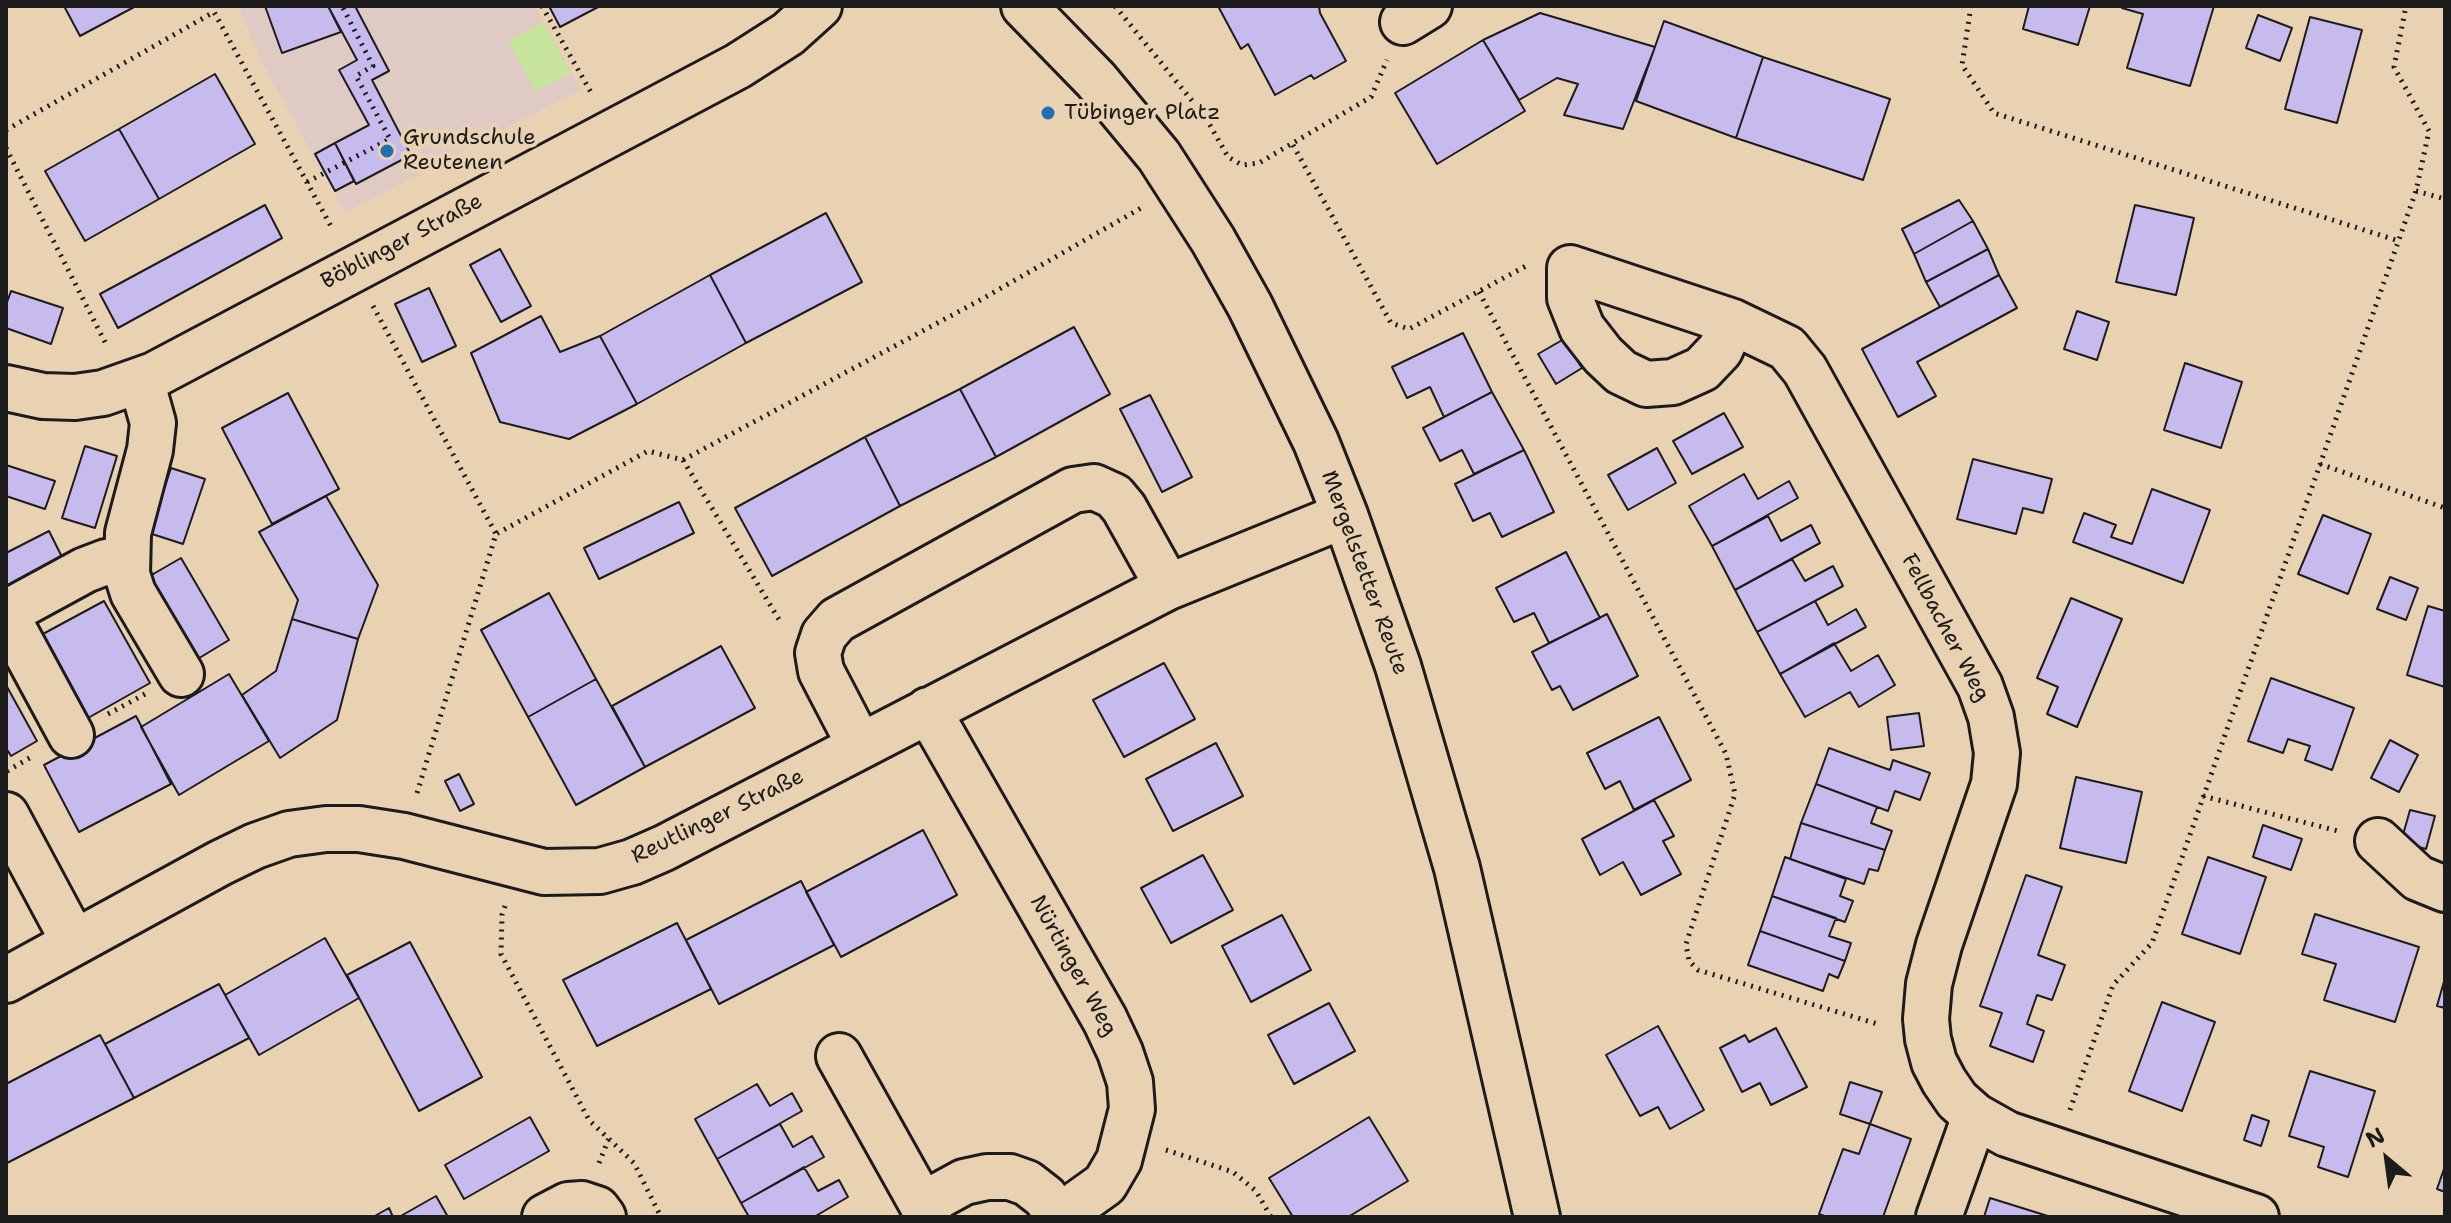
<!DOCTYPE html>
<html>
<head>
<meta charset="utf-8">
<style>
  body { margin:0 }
  #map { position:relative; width:2451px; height:1223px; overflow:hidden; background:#e9d2b2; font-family:"Shantell Sans",sans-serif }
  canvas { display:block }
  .frame { position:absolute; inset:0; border:8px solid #1c1c1c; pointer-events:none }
  .north { position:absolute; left:2347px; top:1119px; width:80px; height:80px; -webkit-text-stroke:6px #e9d2b2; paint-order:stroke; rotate:331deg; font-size:22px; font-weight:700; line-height:32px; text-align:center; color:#1c1c1c }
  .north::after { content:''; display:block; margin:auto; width:28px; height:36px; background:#1c1c1c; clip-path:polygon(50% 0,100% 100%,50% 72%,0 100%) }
</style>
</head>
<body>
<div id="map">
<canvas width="2451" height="1223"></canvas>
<div class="frame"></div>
<div class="north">N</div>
</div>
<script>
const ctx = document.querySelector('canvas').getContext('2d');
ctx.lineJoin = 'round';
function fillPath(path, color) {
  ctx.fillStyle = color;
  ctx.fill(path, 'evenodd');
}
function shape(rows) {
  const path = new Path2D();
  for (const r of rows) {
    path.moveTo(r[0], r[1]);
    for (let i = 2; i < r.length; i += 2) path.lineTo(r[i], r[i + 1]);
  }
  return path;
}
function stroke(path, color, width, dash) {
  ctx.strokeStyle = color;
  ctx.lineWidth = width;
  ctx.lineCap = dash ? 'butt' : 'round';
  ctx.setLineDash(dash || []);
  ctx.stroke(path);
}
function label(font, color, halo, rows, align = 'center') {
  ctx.font = font + ' "Shantell Sans",sans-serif';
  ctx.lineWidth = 8;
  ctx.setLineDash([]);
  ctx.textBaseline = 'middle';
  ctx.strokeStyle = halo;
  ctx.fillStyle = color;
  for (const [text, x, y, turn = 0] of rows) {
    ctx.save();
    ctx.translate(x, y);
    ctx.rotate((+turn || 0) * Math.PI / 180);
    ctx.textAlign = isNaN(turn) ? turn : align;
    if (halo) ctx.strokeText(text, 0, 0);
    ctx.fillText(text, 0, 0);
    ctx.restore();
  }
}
fillPath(shape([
  [238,6,535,6,581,89,345,213,260,59]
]), '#dfcbc4');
fillPath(shape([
  [543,22,571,73,536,91,508,41]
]), '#c6e49b');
const building = shape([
  [64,6,136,6,80,36,64,6],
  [265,6,328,6,341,32,282,53,265,6],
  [328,6,355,6,389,71,372,80,411,155,356,184,335,143,369,125,339,70,357,60,328,6],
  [549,6,600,6,560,27,549,6],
  [1218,6,1319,6,1320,13,1346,61,1314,79,1311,75,1275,95,1248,44,1241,49,1218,6],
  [2029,6,2090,6,2078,45,2023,29,2029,6],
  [2123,6,2214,6,2190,86,2127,68,2143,14,2122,8,2123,6],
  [1540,13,1655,47,1623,129,1564,115,1578,84,1557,78,1519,100,1483,40,1540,13],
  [2258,15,2292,28,2280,61,2246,48,2258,15],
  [2310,17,2362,30,2337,123,2285,109,2310,17],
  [1664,21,1763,57,1736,138,1636,101,1664,21],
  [1483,40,1525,111,1437,164,1395,93,1483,40],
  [1763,57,1890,99,1863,180,1736,138,1763,57],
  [215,74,255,144,159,199,119,129,215,74],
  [119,129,159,199,85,241,45,171,119,129],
  [335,143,354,181,335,191,315,154,335,143],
  [1959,200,1973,221,1914,254,1902,229,1959,200],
  [265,205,282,238,118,328,100,294,265,205],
  [2135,205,2194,218,2176,295,2116,282,2135,205],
  [826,213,862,282,746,343,710,275,826,213],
  [1973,221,1988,249,1926,282,1914,254,1973,221],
  [500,249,531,306,501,322,470,265,500,249],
  [1988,249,1999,275,1940,307,1926,282,1988,249],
  [710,275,746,343,637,404,600,336,710,275],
  [1999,275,2017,308,1917,362,1936,396,1898,417,1862,349,1999,275],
  [429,288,456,346,422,362,395,304,429,288],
  [11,291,63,308,51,344,6,328,6,305,11,291],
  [2077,311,2109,322,2097,360,2064,349,2077,311],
  [541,316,560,352,600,336,637,404,569,439,500,422,471,353,541,316],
  [1074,327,1110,394,996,457,960,389,1074,327],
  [1463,333,1492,392,1444,417,1430,387,1407,398,1392,367,1463,333],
  [1564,339,1582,368,1556,384,1538,354,1564,339],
  [2185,363,2242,382,2221,448,2164,430,2185,363],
  [960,389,996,457,900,506,865,437,960,389],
  [1492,392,1524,450,1474,474,1462,450,1440,461,1423,428,1492,392],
  [288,393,339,489,272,524,222,428,288,393],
  [1150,395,1192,477,1162,492,1120,409,1150,395],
  [1724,413,1743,447,1692,474,1673,441,1724,413],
  [865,437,900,506,772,576,735,508,865,437],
  [85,446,117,456,95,528,62,518,85,446],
  [1657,448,1676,483,1628,510,1608,475,1657,448],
  [1524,450,1554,512,1502,537,1490,513,1473,521,1455,484,1524,450],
  [1973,459,2052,479,2043,513,2023,508,2016,534,1957,519,1973,459],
  [6,465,55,481,45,509,6,496,6,465],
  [171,468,205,479,183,544,149,533,171,468],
  [1744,474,1758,499,1789,481,1798,498,1712,546,1689,506,1744,474],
  [2152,489,2210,510,2183,583,2073,542,2084,513,2116,525,2111,537,2132,544,2152,489],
  [326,496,378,585,358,639,292,619,298,600,259,532,326,496],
  [679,502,694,533,599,579,584,548,679,502],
  [2323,515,2371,534,2348,594,2298,574,2323,515],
  [1768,516,1781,541,1811,525,1820,543,1735,590,1712,546,1768,516],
  [49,531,66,565,6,594,6,553,49,531],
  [1566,552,1600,618,1549,643,1534,613,1514,622,1496,588,1566,552],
  [181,558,229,640,196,660,148,577,181,558],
  [1792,559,1805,581,1833,566,1843,586,1757,632,1735,590,1792,559],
  [2390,577,2418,588,2406,620,2377,609,2390,577],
  [549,593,596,679,528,717,481,630,549,593],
  [2071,598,2122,619,2077,727,2047,714,2058,687,2037,678,2071,598],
  [104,601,150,683,88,718,41,635,104,601],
  [1815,601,1828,625,1856,609,1866,627,1780,674,1757,632,1815,601],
  [2428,606,2445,611,2445,687,2407,675,2428,606],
  [1607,614,1638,676,1573,710,1560,686,1552,690,1532,652,1607,614],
  [292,619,358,639,337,720,280,758,242,695,276,671,292,619],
  [1834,643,1851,671,1878,655,1895,685,1859,707,1850,692,1805,717,1780,674,1834,643],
  [721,646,755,708,645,767,612,706,721,646],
  [1164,663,1195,719,1124,757,1093,700,1164,663],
  [229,674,269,741,179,795,141,727,229,674],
  [2271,678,2354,708,2332,770,2305,760,2310,746,2288,739,2283,753,2248,741,2271,678],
  [596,679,645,767,576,805,528,717,596,679],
  [6,685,37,741,11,756,6,748,6,685],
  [1919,713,1924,746,1891,750,1887,717,1919,713],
  [136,716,171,784,79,832,44,765,136,716],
  [1659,717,1691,780,1634,810,1620,781,1605,789,1587,753,1659,717],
  [2390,740,2418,755,2399,792,2371,778,2390,740],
  [1216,743,1243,796,1173,831,1146,779,1216,743],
  [1829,748,1890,770,1893,760,1930,773,1920,800,1895,791,1888,811,1816,784,1829,748],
  [459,774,474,804,460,811,445,781,459,774],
  [2076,777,2142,792,2126,863,2060,848,2076,777],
  [1816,784,1877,807,1871,823,1892,831,1885,850,1801,823,1816,784],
  [1654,800,1674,836,1663,841,1681,874,1641,895,1623,862,1600,875,1582,839,1654,800],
  [2410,810,2435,816,2426,849,2401,842,2410,810],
  [1801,823,1885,850,1878,871,1869,869,1864,884,1790,859,1801,823],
  [2263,825,2302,839,2291,870,2253,857,2263,825],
  [923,830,957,895,841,957,806,892,923,830],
  [1203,855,1233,910,1171,943,1141,888,1203,855],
  [1785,857,1846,879,1840,896,1853,901,1845,922,1772,896,1785,857],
  [2208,857,2266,877,2240,954,2182,934,2208,857],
  [2026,875,2062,887,2038,955,2065,965,2052,1000,2037,995,2027,1024,2044,1031,2033,1062,1990,1046,2002,1013,1980,1006,2026,875],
  [801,881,834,945,719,1004,686,940,801,881],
  [1772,896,1836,918,1829,936,1851,943,1845,961,1760,931,1772,896],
  [2315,914,2419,947,2395,1022,2324,1000,2336,964,2302,954,2315,914],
  [1282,915,1311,970,1251,1002,1222,946,1282,915],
  [677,923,711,989,597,1046,563,980,677,923],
  [1760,931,1845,961,1838,978,1829,974,1823,991,1748,965,1760,931],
  [325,938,359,998,259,1055,225,995,325,938],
  [410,942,482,1077,419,1111,347,975,410,942],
  [2445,978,2445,1008,2437,1006,2445,978],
  [219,984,249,1038,134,1098,105,1044,219,984],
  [2162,1002,2215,1022,2182,1111,2129,1091,2162,1002],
  [1329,1003,1355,1051,1294,1084,1268,1035,1329,1003],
  [1658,1026,1704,1110,1670,1129,1658,1107,1640,1116,1606,1055,1658,1026],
  [1776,1028,1807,1087,1771,1105,1760,1083,1742,1092,1720,1048,1745,1035,1749,1042,1776,1028],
  [100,1035,134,1098,7,1163,6,1084,100,1035],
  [2310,1071,2375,1091,2348,1177,2318,1167,2324,1147,2289,1136,2310,1071],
  [1850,1082,1882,1092,1870,1124,1840,1114,1850,1082],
  [757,1084,770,1106,792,1093,802,1111,717,1159,695,1119,757,1084],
  [2252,1115,2269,1121,2261,1146,2244,1140,2252,1115],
  [530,1117,549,1151,464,1199,445,1165,530,1117],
  [1369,1117,1408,1181,1348,1217,1293,1217,1269,1178,1369,1117],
  [780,1124,793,1147,812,1136,824,1157,741,1203,717,1159,780,1124],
  [1870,1124,1911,1139,1883,1217,1827,1217,1819,1214,1843,1149,1859,1154,1870,1124],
  [2445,1166,2445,1192,2437,1189,2445,1166],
  [804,1167,818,1191,839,1180,848,1197,814,1217,749,1217,741,1203,804,1167],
  [436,1196,448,1217,399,1217,436,1196],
  [1990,1198,2051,1217,1984,1217,1990,1198],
  [389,1208,393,1217,373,1217,389,1208]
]);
fillPath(building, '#c7bbed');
stroke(building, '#1c1c1c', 2);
const minor = shape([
  [1024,6,1096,80,1159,156,1213,240,1250,306,1316,442,1345,515,1398,666,1457,868,1537,1217],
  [1403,22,1429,6],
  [1733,322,1720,350,1702,369,1673,382,1646,384,1621,372,1603,355,1582,328,1570,298,1570,268,1733,322,1787,348,1805,370,1980,686,1991,717,1997,753,1994,784,1939,945,1929,984,1926,1019,1928,1039,1934,1062,1944,1081,1957,1100,1975,1116,2007,1134,2256,1217],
  [141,380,153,423,150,450,128,533,127,574,133,593,181,674],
  [6,388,43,396,75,397,103,393,154,375,738,66,788,34,819,6],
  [6,613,85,570,106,562,127,558],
  [6,615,71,735],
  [928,710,1105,1020,1120,1052,1130,1082,1132,1109,1119,1160,1105,1184,1059,1217],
  [860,746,821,671,818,653,824,635,837,620,1073,490,1094,487,1114,496,1124,508,1168,587],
  [6,815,74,942],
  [2378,841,2418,878,2445,889],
  [6,980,220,863,255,846,289,834,326,829,359,829,404,836,544,872,600,871,632,862,664,848,1168,587,1345,515],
  [839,1056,929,1217],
  [922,1205,964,1182,987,1177,1010,1177,1027,1183,1045,1197,1059,1217],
  [545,1217,568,1205,582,1204,597,1209,603,1217],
  [1939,1217,1975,1116]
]);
stroke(minor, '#1c1c1c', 50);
stroke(shape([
  [542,6,593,96],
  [1115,6,1206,118,1228,157,1242,165,1259,163,1371,97,1387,60],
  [1971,6,1962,65,1994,113,2399,241],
  [6,130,214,12,333,230],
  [1293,145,1391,323,1409,329,1526,266],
  [6,148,107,346],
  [307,182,390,139,356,76,373,66,342,6],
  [2416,191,2445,199],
  [1479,292,1726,754,1735,794,1686,944,1689,961,1698,970,1881,1025],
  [373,306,496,534],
  [683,460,982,299,1141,208],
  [2320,464,2445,508],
  [108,714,145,694],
  [7,771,33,756],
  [417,793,496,534,648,451,683,460,781,623],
  [2203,796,2338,831],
  [505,906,502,915,501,954,589,1120,634,1163,661,1217],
  [2070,1110,2113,985,2152,943,2416,191,2429,131,2394,67,2406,6],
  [1166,1150,1233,1172,1256,1191,1271,1217],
  [599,1163,609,1138]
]), '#1c1c1c', 5, [2, 6]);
stroke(minor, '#e9d2b2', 44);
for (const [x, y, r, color] of [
  [1048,113,8,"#1f6fb2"],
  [387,151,8,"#1f6fb2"]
]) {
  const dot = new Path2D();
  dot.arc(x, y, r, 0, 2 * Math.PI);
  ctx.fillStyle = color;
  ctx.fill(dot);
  stroke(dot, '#e9d2b2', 3);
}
label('22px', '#1c1c1c', '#e9d2b2', [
  ["Tübinger Platz",1064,113],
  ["Grundschule",403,138],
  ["Reutenen",403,163]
], 'left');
label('22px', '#1c1c1c', '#e9d2b2', [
  ["Böblinger Straße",402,242,-28],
  ["Mergelstetter Reute",1364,573,70],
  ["Fellbacher Weg",1945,628,62],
  ["Reutlinger Straße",718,817,-26],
  ["Nürtinger Weg",1073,966,61]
]);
</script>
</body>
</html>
